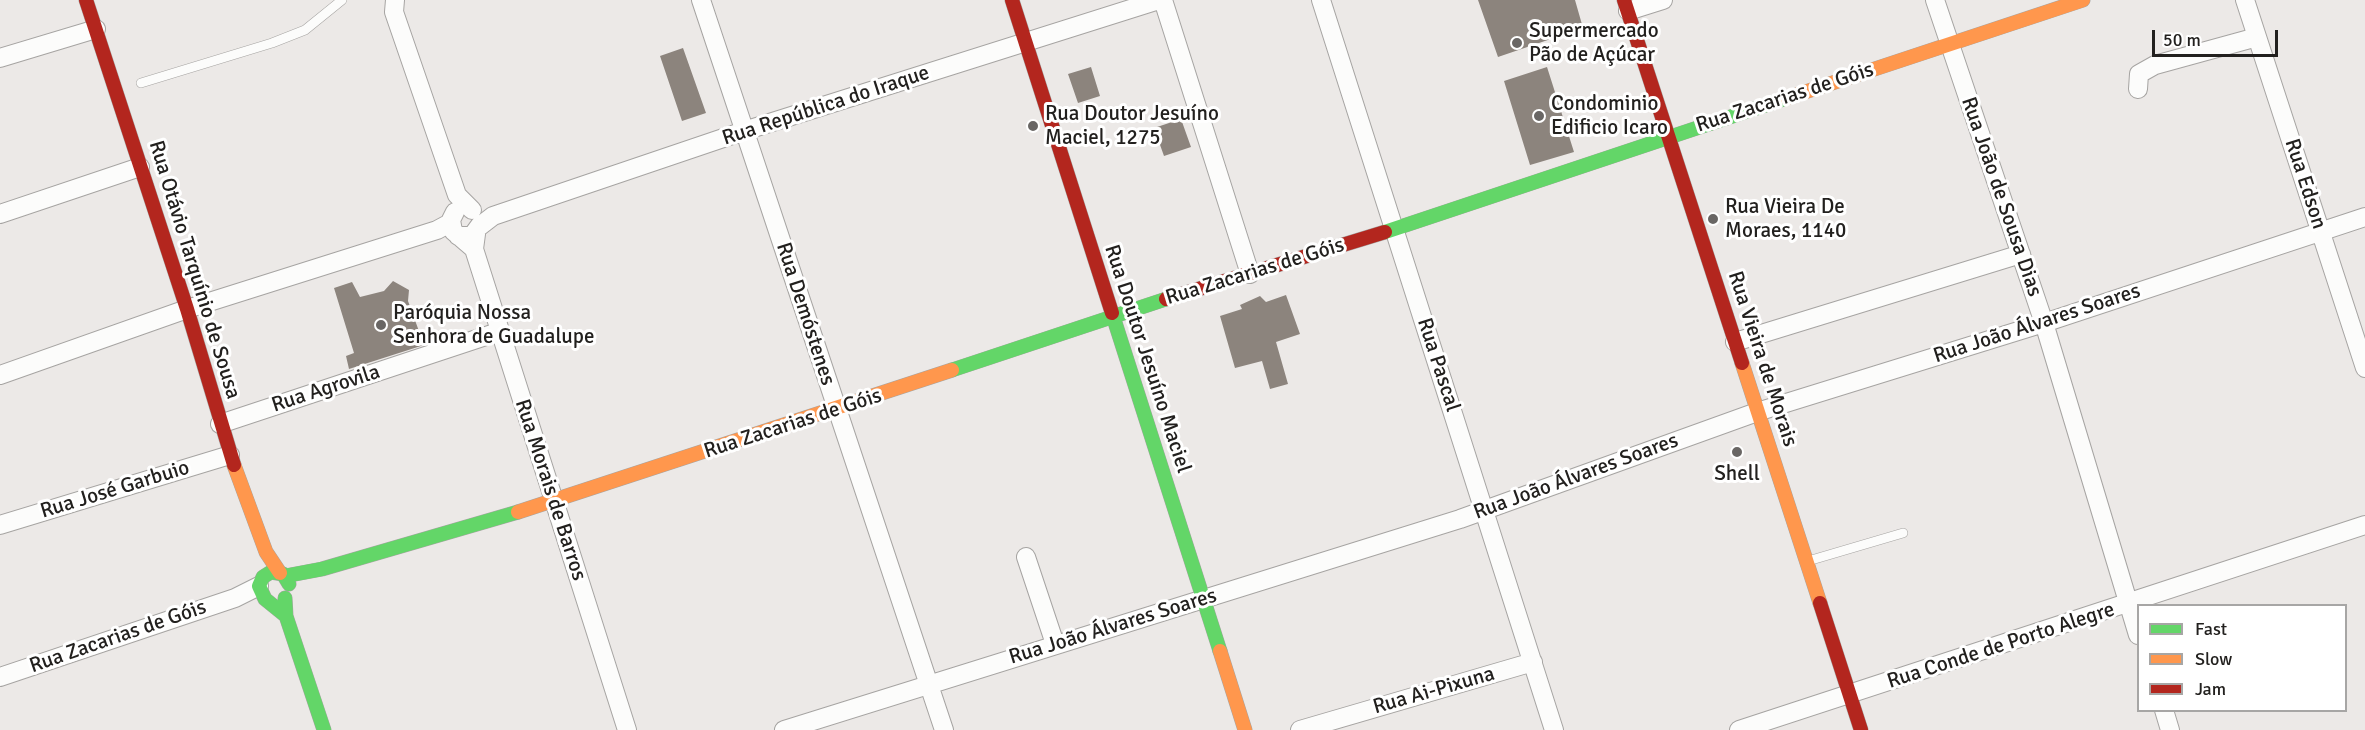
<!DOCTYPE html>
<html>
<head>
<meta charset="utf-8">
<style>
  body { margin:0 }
  #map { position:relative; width:2365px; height:730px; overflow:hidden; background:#ece9e7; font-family:Signika,sans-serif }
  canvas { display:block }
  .legend { position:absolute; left:2137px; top:604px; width:210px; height:108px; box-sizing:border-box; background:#fff; border:2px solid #a7a6a5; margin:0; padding:8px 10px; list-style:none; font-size:18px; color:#22201e }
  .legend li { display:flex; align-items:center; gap:12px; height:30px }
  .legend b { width:30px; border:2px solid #a7a6a5 }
  .scale { position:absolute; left:2152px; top:30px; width:126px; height:27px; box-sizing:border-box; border:3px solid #22201e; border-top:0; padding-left:8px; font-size:18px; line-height:21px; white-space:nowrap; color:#22201e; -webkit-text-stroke:4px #fff; paint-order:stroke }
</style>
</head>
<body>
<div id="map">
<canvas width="2365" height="730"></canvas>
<ul class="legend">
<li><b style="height:8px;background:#63d668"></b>Fast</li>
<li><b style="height:8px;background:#ff974d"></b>Slow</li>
<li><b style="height:8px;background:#b3261e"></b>Jam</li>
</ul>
<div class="scale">50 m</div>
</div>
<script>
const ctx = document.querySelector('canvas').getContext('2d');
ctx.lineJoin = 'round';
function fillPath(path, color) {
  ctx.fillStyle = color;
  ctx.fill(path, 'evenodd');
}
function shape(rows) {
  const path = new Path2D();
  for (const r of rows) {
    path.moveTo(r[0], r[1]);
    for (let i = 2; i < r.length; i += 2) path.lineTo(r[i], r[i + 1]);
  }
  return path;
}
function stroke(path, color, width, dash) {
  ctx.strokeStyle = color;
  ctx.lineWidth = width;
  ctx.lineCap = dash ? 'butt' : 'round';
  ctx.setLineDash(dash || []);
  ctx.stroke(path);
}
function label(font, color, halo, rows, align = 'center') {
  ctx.font = font + ' Signika,sans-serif';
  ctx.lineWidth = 6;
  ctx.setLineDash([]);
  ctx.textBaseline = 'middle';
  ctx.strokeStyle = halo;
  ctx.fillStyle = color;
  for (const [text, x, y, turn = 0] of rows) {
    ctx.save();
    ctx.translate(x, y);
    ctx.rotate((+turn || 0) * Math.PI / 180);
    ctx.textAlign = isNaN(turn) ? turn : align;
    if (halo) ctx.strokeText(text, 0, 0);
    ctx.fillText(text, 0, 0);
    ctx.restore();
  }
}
fillPath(shape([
  [1478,0,1575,0,1583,28,1498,57],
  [683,48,706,113,682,121,660,56],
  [1091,67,1100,96,1078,103,1068,74],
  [1547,67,1574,152,1530,165,1504,81],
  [1181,119,1191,147,1164,156,1154,128],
  [393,281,409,290,408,301,424,345,349,369,346,356,354,353,334,288,352,282,360,297,384,291],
  [1286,295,1300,334,1276,342,1288,384,1270,389,1262,361,1235,368,1220,316,1242,309,1240,305,1260,296,1266,302]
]), '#8c847d');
const lane = shape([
  [141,83,272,43,305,30,342,0],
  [1808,561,1903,533]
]);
const street = shape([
  [395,0,394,12,457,195,472,210],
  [701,0,944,730],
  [1163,0,1250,274],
  [1321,0,1554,730],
  [1935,0,2044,323,2138,635],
  [2245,0,2365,368],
  [1628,11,1663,0],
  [0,58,96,29],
  [2138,89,2139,74,2155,65,2257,37],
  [455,212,451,220,453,231,474,249],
  [0,214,140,167],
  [480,226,493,216,744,131,1159,0],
  [476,234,474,249,627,730],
  [458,236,472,236,480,225],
  [1735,342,2021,254],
  [0,375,187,309,437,230,450,223],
  [220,424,501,331],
  [0,525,230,455],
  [1026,557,1055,644],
  [0,677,235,598,259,586],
  [2164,710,2170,730],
  [784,730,1460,519,1757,412,2044,323,2365,217],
  [1300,730,1533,662],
  [1739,730,2365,525]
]);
const fast = shape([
  [1385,232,1787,98],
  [1112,313,1220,651],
  [952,370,1166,299],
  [285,576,322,569,518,512],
  [285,598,286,616,324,730],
  [286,616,265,599,259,586,263,577,271,572,283,574,289,584]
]);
const slow = shape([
  [1787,98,2083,0],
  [1742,363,1820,603],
  [234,465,266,552,280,573],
  [518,512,952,370],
  [1220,651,1245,730]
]);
const jam = shape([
  [86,0,187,309,234,465],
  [1012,0,1112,313],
  [1624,0,1742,363],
  [1166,299,1385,232],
  [1820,603,1861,730]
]);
stroke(lane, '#a6a4a2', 10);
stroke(street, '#a6a4a2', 20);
stroke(fast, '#a6a4a2', 15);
stroke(slow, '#a6a4a2', 15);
stroke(jam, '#a6a4a2', 15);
stroke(lane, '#fcfcfb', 9);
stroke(street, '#fcfcfb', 18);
stroke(fast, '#63d668', 14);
stroke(slow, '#ff974d', 14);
stroke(jam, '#b3261e', 14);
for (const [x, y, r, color] of [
  [1517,43,6,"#696664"],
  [1539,116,6,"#696664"],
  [1033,126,6,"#696664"],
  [1713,219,6,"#696664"],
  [381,325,6,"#696664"],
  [1737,452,6,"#696664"]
]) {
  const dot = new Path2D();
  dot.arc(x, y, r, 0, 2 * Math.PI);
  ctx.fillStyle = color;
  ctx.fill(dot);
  stroke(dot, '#fff', 2);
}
label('21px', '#22201e', '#fff', [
  ["Supermercado",1529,31],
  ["Pão de Açúcar",1529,55],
  ["Condominio",1551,104],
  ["Edificio Icaro",1551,128],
  ["Rua Doutor Jesuíno",1045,114],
  ["Maciel, 1275",1045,138],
  ["Rua Vieira De",1725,207],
  ["Moraes, 1140",1725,231],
  ["Paróquia Nossa",393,313],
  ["Senhora de Guadalupe",393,337],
  ["Shell",1737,474,"center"]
], 'left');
label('21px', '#22201e', '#fff', [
  ["Rua Zacarias de Góis",1785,98,-18],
  ["Rua República do Iraque",826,106,-18],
  ["Rua Edson",2305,184,72],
  ["Rua João de Sousa Dias",2001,197,71],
  ["Rua Otávio Tarquínio de Sousa",194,270,73],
  ["Rua Zacarias de Góis",1255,272,-17],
  ["Rua Demóstenes",805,314,72],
  ["Rua João Álvares Soares",2037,324,-18],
  ["Rua Doutor Jesuíno Maciel",1147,359,72],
  ["Rua Vieira de Morais",1762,359,72],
  ["Rua Pascal",1438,365,72],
  ["Rua Agrovila",326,389,-18],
  ["Rua Zacarias de Góis",793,424,-18],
  ["Rua João Álvares Soares",1576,477,-20],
  ["Rua José Garbuio",115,490,-17],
  ["Rua Morais de Barros",550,490,72],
  ["Rua João Álvares Soares",1113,627,-17],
  ["Rua Zacarias de Góis",118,637,-19],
  ["Rua Conde de Porto Alegre",2001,646,-18],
  ["Rua Ai-Pixuna",1434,691,-16]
]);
</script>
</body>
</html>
